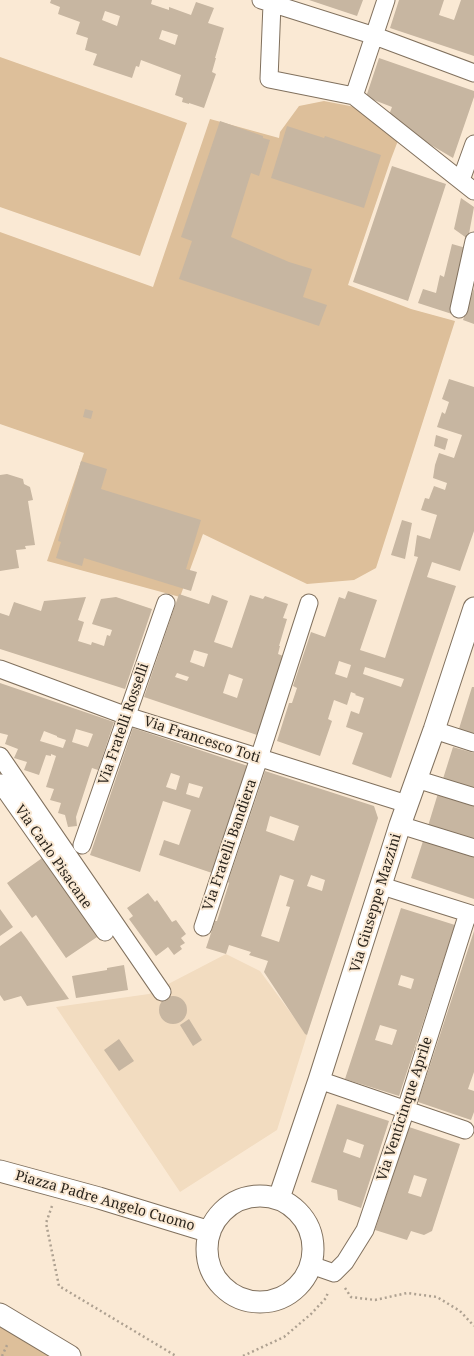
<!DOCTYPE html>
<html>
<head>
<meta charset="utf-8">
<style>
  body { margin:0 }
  canvas { display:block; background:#fae9d4 }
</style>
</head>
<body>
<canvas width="474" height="1356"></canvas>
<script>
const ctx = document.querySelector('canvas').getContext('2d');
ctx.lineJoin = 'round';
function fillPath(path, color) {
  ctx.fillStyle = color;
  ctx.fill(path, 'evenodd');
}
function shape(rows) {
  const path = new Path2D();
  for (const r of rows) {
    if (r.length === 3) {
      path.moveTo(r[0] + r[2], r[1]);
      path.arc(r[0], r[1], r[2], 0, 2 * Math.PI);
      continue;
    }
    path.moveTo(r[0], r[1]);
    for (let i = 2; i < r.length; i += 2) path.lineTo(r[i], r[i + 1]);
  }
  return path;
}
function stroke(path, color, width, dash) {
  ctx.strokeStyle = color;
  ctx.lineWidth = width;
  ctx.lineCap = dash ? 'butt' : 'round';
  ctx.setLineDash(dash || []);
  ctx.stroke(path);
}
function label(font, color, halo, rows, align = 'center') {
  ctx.font = font + ' "Noto Serif",serif';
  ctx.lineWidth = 4;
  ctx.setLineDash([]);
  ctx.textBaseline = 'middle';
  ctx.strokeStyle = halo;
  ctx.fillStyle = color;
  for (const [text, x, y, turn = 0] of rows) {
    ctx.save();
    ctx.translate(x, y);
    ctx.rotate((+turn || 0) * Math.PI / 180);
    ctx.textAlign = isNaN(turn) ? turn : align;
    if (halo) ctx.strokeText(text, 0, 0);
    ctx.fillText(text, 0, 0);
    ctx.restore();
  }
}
fillPath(shape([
  [226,954,260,971,307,1035,277,1130,180,1192,56,1007,149,994]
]), '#f2dcc0');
fillPath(shape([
  [0,57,187,123,140,256,0,207],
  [324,101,355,107,382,124,399,138,391,159,348,285,411,309,455,321,376,568,354,580,307,584,203,534,180,597,47,561,84,453,0,424,0,232,153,287,210,119,279,138,280,132,299,106],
  [0,1316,67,1356,0,1356]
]), '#ddbf9a');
fillPath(shape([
  [51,0,152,0,151,4,169,10,169,7,191,15,196,2,214,8,208,23,224,28,215,58,216,58,212,72,216,74,204,108,189,103,189,104,182,102,183,98,175,95,181,75,141,60,139,67,136,66,132,78,93,65,97,54,85,50,88,38,76,34,80,22,58,14,60,7,50,3],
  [105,11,120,16,117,26,102,20],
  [162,30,178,35,175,45,159,39],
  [309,0,363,0,357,16],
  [399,0,444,0,439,15,454,20,461,0,474,0,474,56,390,28],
  [379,58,474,91,474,97,453,158,426,142,389,115,392,107,366,97],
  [220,121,263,136,263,138,270,140,259,176,251,173,231,237,289,262,312,269,303,297,327,305,319,326,179,279,192,241,181,237],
  [287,126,324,138,325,136,381,155,364,208,271,178],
  [392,166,446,184,408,301,353,282],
  [461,198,474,207,468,239,454,229],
  [452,244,466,248,452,314,418,303,423,289,436,293,440,275,444,277],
  [474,288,474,324,463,320],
  [449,379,474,387,474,531,460,571,432,562,427,577,456,586,391,778,352,764,363,733,346,727,351,711,359,714,364,698,355,695,356,694,351,692,347,705,334,700,328,719,332,721,320,756,277,741,289,703,292,703,297,688,293,686,311,632,325,637,339,597,345,599,348,591,377,600,360,650,385,658,418,557,414,556,417,535,430,539,437,515,421,510,425,498,429,499,434,486,445,490,447,483,433,478,435,465,439,453,454,458,462,435,437,427,442,412,445,414,449,402,442,399],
  [339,661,351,665,347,678,335,674],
  [365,667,404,679,401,687,363,674],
  [85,409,93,411,91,419,83,417],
  [436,435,448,439,445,450,434,446],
  [81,461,107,469,101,489,201,520,186,569,197,572,191,591,84,558,82,566,56,558,61,542,58,541],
  [7,474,23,479,24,484,30,487,33,500,28,501,35,545,25,546,26,549,16,550,19,568,0,571,0,475],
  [402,520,412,523,405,559,391,555],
  [179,594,209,604,212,595,228,601,214,642,232,648,250,595,263,599,265,596,288,604,283,618,287,619,279,646,280,646,278,654,286,657,260,736,144,697],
  [194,650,208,654,204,667,190,662],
  [177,673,189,677,187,681,175,677],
  [229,674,243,679,237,698,223,693],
  [86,597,78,620,84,622,78,641,91,645,92,642,104,646,107,635,110,636,112,630,92,624,101,599,116,597,152,609,125,689,0,649,0,613,9,616,14,602,41,611,44,601],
  [0,683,114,722,98,770,92,768,76,817,77,826,68,827,65,815,58,813,61,803,50,800,54,789,46,787,56,756,51,754,51,756,46,755,39,775,24,770,27,762,14,758,18,749,5,744,8,735,0,733],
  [76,729,93,734,88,747,72,742],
  [44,731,57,736,57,737,66,740,63,748,40,741],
  [472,687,474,687,474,737,458,732],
  [133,728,248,766,212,873,159,855,164,840,179,845,191,810,163,801,140,872,90,855],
  [171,773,180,776,176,790,166,787],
  [189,783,203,787,199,798,186,794],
  [453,747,474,753,474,792,442,782],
  [265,771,374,806,378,818,307,1035,305,1034,264,972,268,961,249,955,251,952,229,945,226,954,206,948,215,921,217,921,229,883,228,882],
  [270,816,299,826,294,841,266,831],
  [280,875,294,880,286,906,290,907,279,942,261,936],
  [311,875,325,880,322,891,307,886],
  [439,790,474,801,474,840,428,826],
  [424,838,474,854,474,899,411,878],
  [45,856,100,935,66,958,36,915,32,918,7,883],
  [148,893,155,902,157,900,172,922,176,920,186,934,181,938,185,943,180,946,182,949,174,955,168,947,156,956,129,919,133,916,127,908],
  [401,908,455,925,399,1096,345,1079],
  [401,975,414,979,411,989,398,985],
  [380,1025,397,1030,392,1045,375,1040],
  [0,909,13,927,0,936],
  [21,931,27,939,69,999,27,1006,21,996,4,1001,0,995,0,946],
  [474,931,474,1072,468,1089,474,1091,474,1112,471,1120,418,1102],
  [124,965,128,990,76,998,72,976,107,970,107,968],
  [173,1010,14],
  [189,1019,202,1040,193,1046,180,1025],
  [119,1039,134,1061,119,1071,104,1050],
  [337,1104,389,1121,361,1208,338,1200,337,1190,311,1182],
  [347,1139,364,1145,360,1158,343,1152],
  [409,1127,460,1144,432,1231,424,1235,411,1231,407,1240,375,1230],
  [414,1175,427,1179,421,1197,408,1193]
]), '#c7b6a1');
const minor = shape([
  [261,0,375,36,474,73],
  [272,4,269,79,354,96,386,0],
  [354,96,474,191],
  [461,180,474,144],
  [459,309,474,241],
  [0,669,127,716,407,804],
  [434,730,474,743],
  [0,756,162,992],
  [416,779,474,797],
  [0,783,105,932],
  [400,825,474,848],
  [82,845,166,603],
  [382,886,474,915],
  [203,927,259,758,309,603],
  [319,1080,465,1130],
  [311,1265,334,1273,345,1262,365,1230,406,1109,468,913]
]);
const tertiary = shape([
  [0,1171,99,1198,210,1232],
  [260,1249,53],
  [279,1198,319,1080,400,825,434,730,474,608],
  [0,1314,70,1356]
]);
stroke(minor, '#81715e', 19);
stroke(tertiary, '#81715e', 23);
stroke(shape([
  [52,1206,46,1223,59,1286,176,1356],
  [345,1288,351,1297,375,1300,407,1293,437,1297,460,1311,474,1326],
  [2,1356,8,1343],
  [243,1356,284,1337,311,1314,326,1298,328,1292]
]), '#aea191', 2.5, [2, 3]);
stroke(minor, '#fff', 17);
stroke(tertiary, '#fff', 21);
label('14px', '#2b251d', '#fae9d4', [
  ["Via Fratelli Rosselli",124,724,-71],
  ["Via Francesco Toti",202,740,18],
  ["Via Fratelli Bandiera",230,845,-71],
  ["Via Carlo Pisacane",53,857,55],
  ["Via Giuseppe Mazzini",376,903,-73],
  ["Via Venticinque Aprile",405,1109,-72],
  ["Piazza Padre Angelo Cuomo",105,1201,16]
]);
</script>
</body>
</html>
